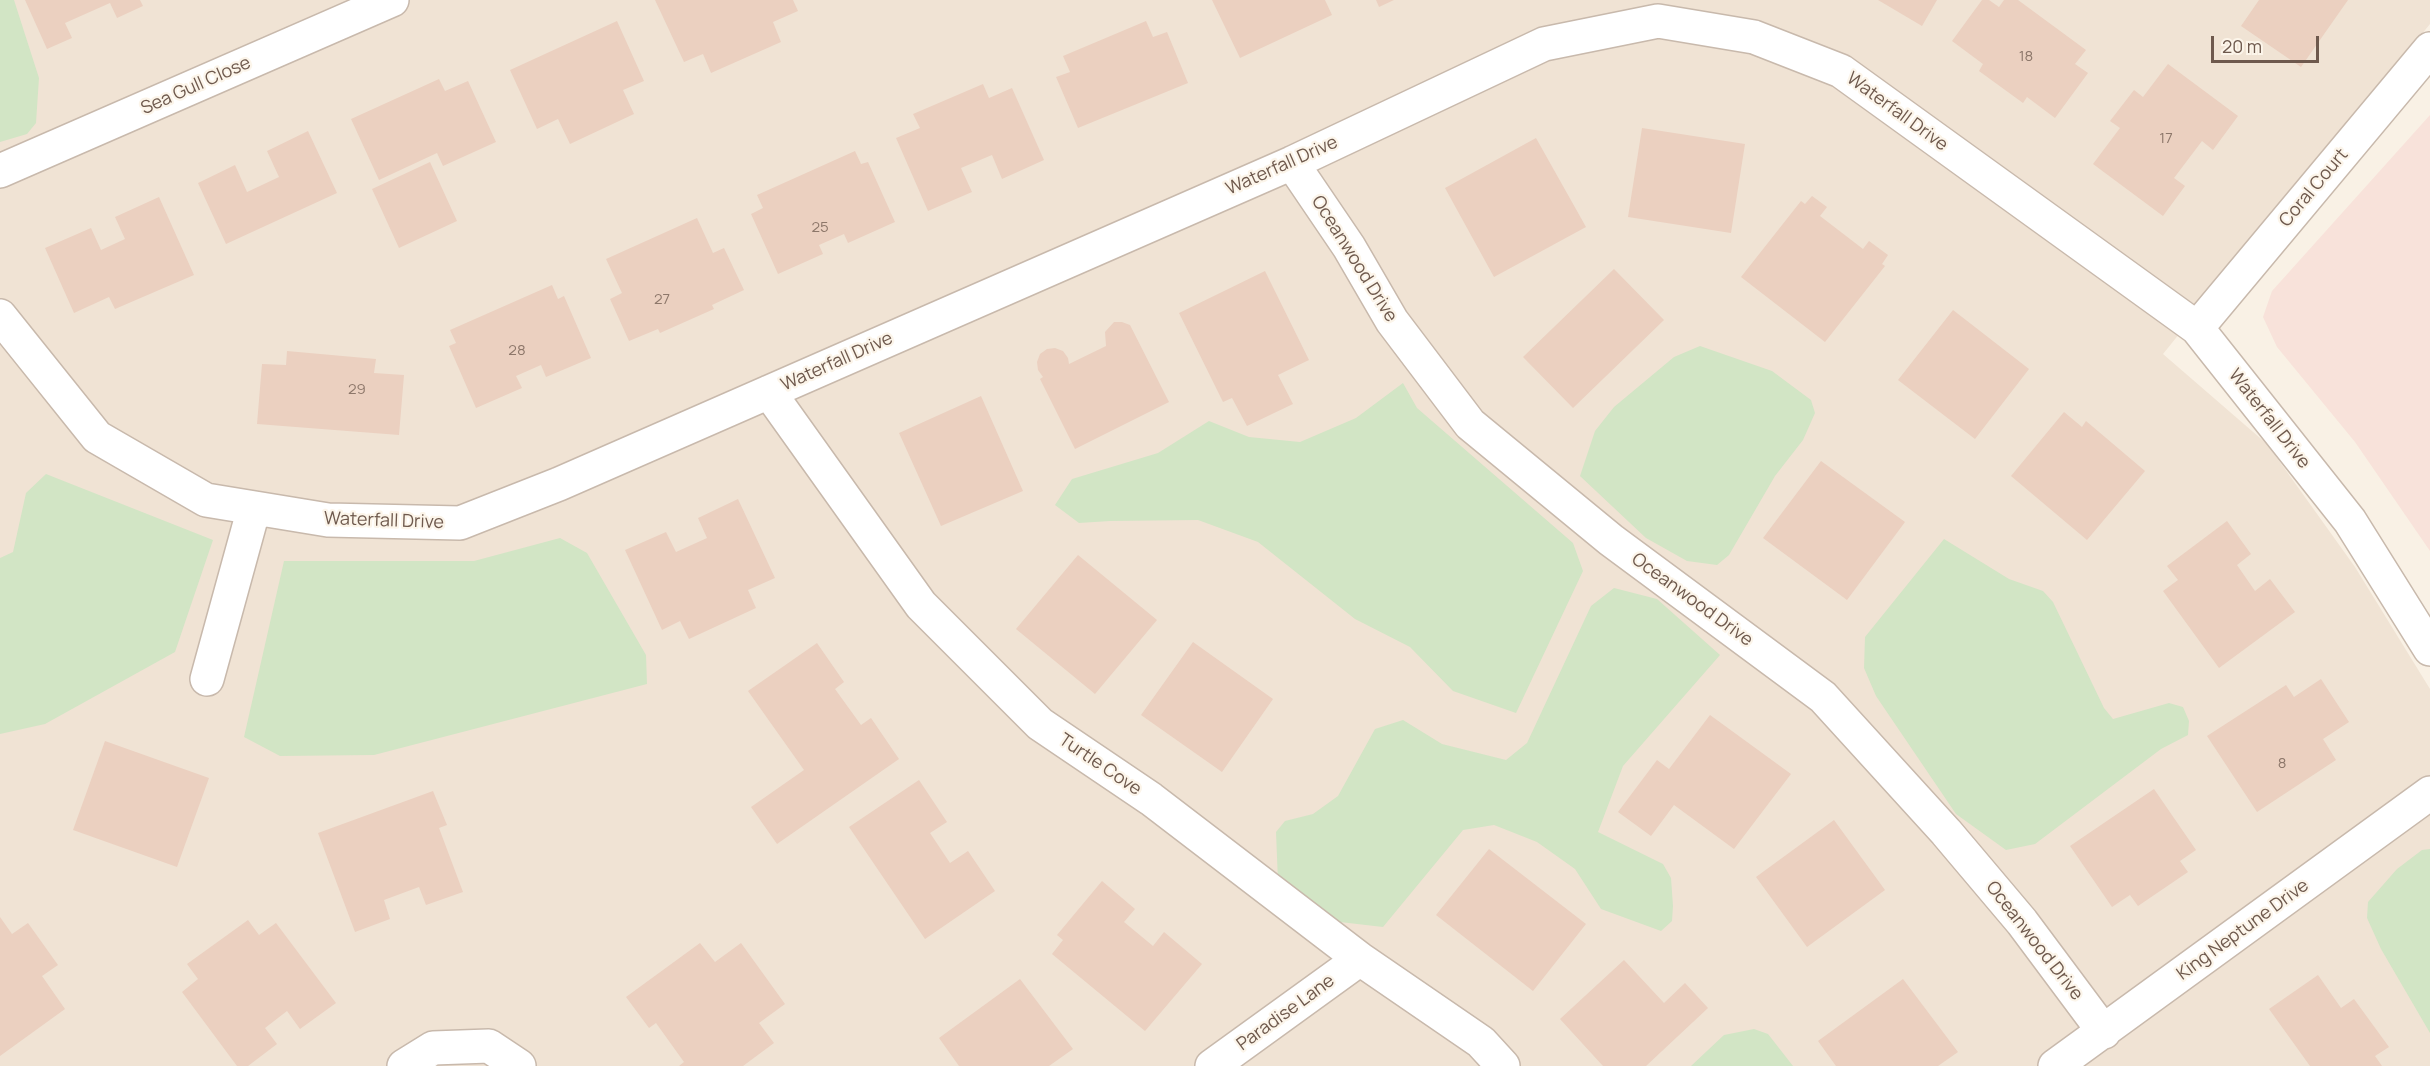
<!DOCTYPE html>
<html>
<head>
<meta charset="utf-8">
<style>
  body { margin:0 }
  #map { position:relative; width:2430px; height:1066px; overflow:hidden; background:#f9f1e5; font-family:Manrope,sans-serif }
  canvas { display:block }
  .scale { position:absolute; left:2211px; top:36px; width:108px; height:27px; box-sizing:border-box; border:3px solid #6e594d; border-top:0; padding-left:8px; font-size:18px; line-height:21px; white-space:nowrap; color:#6e594d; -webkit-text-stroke:4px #fcf5ea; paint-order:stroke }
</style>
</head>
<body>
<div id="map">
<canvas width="2430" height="1066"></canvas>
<div class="scale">20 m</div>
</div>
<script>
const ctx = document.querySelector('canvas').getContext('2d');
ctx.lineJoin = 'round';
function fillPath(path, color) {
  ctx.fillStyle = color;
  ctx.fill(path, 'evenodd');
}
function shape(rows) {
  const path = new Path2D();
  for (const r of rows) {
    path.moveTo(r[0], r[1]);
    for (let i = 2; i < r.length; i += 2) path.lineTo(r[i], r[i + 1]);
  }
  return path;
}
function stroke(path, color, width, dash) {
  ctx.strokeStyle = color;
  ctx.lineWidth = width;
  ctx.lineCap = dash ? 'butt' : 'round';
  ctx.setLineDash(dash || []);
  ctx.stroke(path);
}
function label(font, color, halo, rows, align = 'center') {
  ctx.font = font + ' Manrope,sans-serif';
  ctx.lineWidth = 4.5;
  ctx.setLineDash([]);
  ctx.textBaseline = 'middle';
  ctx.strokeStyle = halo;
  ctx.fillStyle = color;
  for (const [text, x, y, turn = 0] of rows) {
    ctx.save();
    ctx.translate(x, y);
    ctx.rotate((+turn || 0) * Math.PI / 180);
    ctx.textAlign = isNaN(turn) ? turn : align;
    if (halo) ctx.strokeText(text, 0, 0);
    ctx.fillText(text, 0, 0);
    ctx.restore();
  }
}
fillPath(shape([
  [0,0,2430,0,2430,24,2163,354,2267,444,2355,567,2430,689,2430,1066,0,1066]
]), '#f0e3d4');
fillPath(shape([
  [2430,115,2430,551,2355,442,2277,347,2263,317,2272,291]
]), '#f8e2da');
fillPath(shape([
  [0,0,14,0,39,78,36,123,27,134,0,142],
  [1700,346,1772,371,1811,400,1815,413,1803,440,1775,476,1729,555,1717,565,1687,561,1646,538,1580,476,1595,431,1614,407,1674,357],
  [1403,383,1417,408,1573,543,1583,571,1516,713,1453,691,1410,647,1355,619,1258,542,1198,520,1110,521,1079,523,1055,505,1072,479,1158,453,1209,421,1249,437,1300,442,1356,418],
  [46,474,213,540,175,652,45,724,0,734,0,558,13,552,26,493],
  [560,538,587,553,646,655,647,684,374,755,280,756,244,737,284,561,474,561],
  [1944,539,2009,579,2043,591,2053,602,2104,708,2113,719,2169,703,2183,707,2189,721,2188,735,2161,749,2035,844,2006,850,1956,814,1876,696,1864,668,1865,637],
  [1614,588,1657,599,1720,655,1623,766,1598,832,1663,864,1671,878,1673,906,1672,921,1661,931,1601,909,1575,869,1537,842,1494,825,1463,830,1383,927,1314,919,1278,882,1276,832,1285,821,1313,814,1338,796,1375,729,1403,720,1442,744,1506,760,1527,743,1591,606],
  [2430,849,2430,1033,2381,949,2367,918,2368,902,2397,869,2422,850],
  [1754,1029,1768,1034,1793,1066,1691,1066,1724,1035]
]), '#d2e5c5');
fillPath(shape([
  [25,0,140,0,143,6,117,18,110,3,65,23,72,38,47,49],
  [655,0,793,0,798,11,773,22,781,42,711,73,703,54,684,62],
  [1212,0,1325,0,1332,15,1240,58],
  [1376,0,1394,0,1379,7],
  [1878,0,1937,0,1922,26],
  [1982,0,1989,0,1999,7,2004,0,2018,0,2086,50,2075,64,2088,73,2055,118,2027,97,2023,103,1979,71,1983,64,1952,41],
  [2259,0,2348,0,2301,67,2241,26],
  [617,21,644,81,623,90,634,114,570,144,558,119,537,129,510,70],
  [1146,21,1153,37,1167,32,1188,83,1078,128,1056,77,1070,72,1063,56],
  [2168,64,2238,116,2213,150,2202,141,2174,178,2185,186,2163,216,2093,164,2120,128,2110,121,2134,90,2143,97],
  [439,79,445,91,468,81,496,142,443,166,437,153,379,180,351,119],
  [983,84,989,98,1012,88,1044,160,1002,179,992,155,961,168,972,192,928,211,896,138,920,128,913,114],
  [1642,128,1745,144,1731,233,1628,217],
  [308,131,337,193,226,244,198,183,235,165,247,192,279,177,267,151],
  [1536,138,1586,227,1494,277,1445,188],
  [855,151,861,164,868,162,895,222,848,243,844,234,819,245,823,254,778,274,751,214,763,208,757,195],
  [430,162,457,221,399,248,372,189],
  [1812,196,1827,207,1820,216,1863,249,1869,241,1888,255,1882,264,1885,266,1825,342,1741,277,1801,201,1805,204],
  [159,197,194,275,115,309,109,297,74,313,45,248,91,228,101,250,125,239,115,217],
  [697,218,713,253,724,248,744,290,712,305,714,309,660,333,658,329,629,341,610,299,622,293,606,259],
  [1614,269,1664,320,1573,408,1523,357],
  [1265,271,1309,360,1278,375,1293,404,1247,426,1232,398,1223,402,1179,313],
  [552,285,558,299,564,296,591,358,546,377,541,365,516,376,522,388,476,408,449,346,456,343,450,330],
  [1953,310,2029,369,1975,439,1898,380],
  [1114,322,1122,322,1130,325,1169,402,1075,449,1040,379,1043,377,1038,370,1037,362,1040,354,1047,349,1055,348,1063,351,1068,358,1069,364,1106,346,1105,332],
  [287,351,376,359,374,373,404,375,399,435,257,424,262,364,286,365],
  [981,396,1023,491,941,526,899,433],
  [2064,412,2082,427,2086,421,2145,471,2087,540,2011,476],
  [1821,461,1905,522,1847,600,1763,538],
  [738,499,775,578,748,590,756,608,689,639,680,621,662,630,625,550,666,532,676,552,707,538,698,518],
  [2227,521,2251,554,2237,565,2255,591,2270,579,2295,612,2219,668,2163,591,2178,580,2167,566],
  [1078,555,1157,620,1095,694,1016,629],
  [1193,642,1273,699,1222,772,1141,715],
  [817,643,844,682,835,689,861,725,871,718,899,759,777,844,751,807,804,770,748,691],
  [2321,679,2349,722,2323,739,2336,760,2257,812,2207,736,2286,685,2294,697],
  [1710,715,1791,774,1734,849,1674,805,1651,836,1618,812,1657,760,1669,769],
  [105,741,209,778,177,867,73,830],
  [919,780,947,822,930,833,950,863,968,851,995,891,925,939,849,827],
  [2154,789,2196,850,2180,861,2188,872,2138,906,2130,895,2112,907,2070,846],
  [433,791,447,825,439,828,463,892,426,905,419,887,384,900,390,919,355,932,318,833],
  [1834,820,1885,890,1807,947,1756,877],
  [1489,849,1586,924,1533,991,1436,915],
  [1102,881,1135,909,1124,922,1153,946,1164,932,1202,964,1145,1031,1052,954,1063,940,1057,935],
  [0,917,12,934,28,923,58,965,42,976,65,1009,0,1056],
  [248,920,259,935,276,923,336,1003,300,1029,287,1011,265,1028,277,1044,248,1066,237,1066,182,992,198,979,187,964],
  [700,943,715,962,741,943,785,1004,759,1023,774,1043,743,1066,679,1066,684,1062,656,1023,649,1028,626,997],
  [1624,960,1664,1003,1685,983,1708,1008,1646,1066,1603,1066,1560,1019],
  [2318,975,2341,1008,2354,999,2389,1047,2375,1056,2382,1066,2310,1066,2269,1009],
  [1020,979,1073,1049,1049,1066,959,1066,939,1038],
  [1903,979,1958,1052,1938,1066,1836,1066,1818,1041]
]), '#ebd0c0');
const minor = shape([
  [1292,163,1349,247,1392,321,1470,424,1611,540,1823,697,1946,832,2022,922,2104,1032],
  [0,171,392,0],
  [0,316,97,437,206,500,328,520,460,523,559,484,1292,163,1544,44,1658,21,1754,37,1841,71,2197,328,2350,521,2430,649],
  [2197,328,2430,49],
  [769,392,921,605,1040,724,1151,799,1360,959,1481,1042,1503,1066],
  [207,679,254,508],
  [404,1066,433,1048,489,1046,519,1066],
  [1212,1066,1360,959],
  [2055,1066,2430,793]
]);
stroke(minor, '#c8b9ac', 36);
stroke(minor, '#fff', 33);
label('15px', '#8d776a', null, [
  ["18",2026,57],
  ["17",2166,139],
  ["25",820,228],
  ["27",662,300],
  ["28",517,351],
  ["29",357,390],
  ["8",2282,764]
]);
label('18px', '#6e594d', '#fcf5ea', [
  ["Sea Gull Close",196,86,-24],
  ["Waterfall Drive",1897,112,36],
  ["Waterfall Drive",1282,166,-24],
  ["Coral Court",2314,188,-50],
  ["Oceanwood Drive",1354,259,58],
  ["Waterfall Drive",837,362,-24],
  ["Waterfall Drive",2269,419,52],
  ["Waterfall Drive",384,521,2],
  ["Oceanwood Drive",1692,600,36],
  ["Turtle Cove",1100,765,34],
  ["King Neptune Drive",2243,930,-36],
  ["Oceanwood Drive",2034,941,52],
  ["Paradise Lane",1286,1013,-36]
]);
</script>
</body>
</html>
